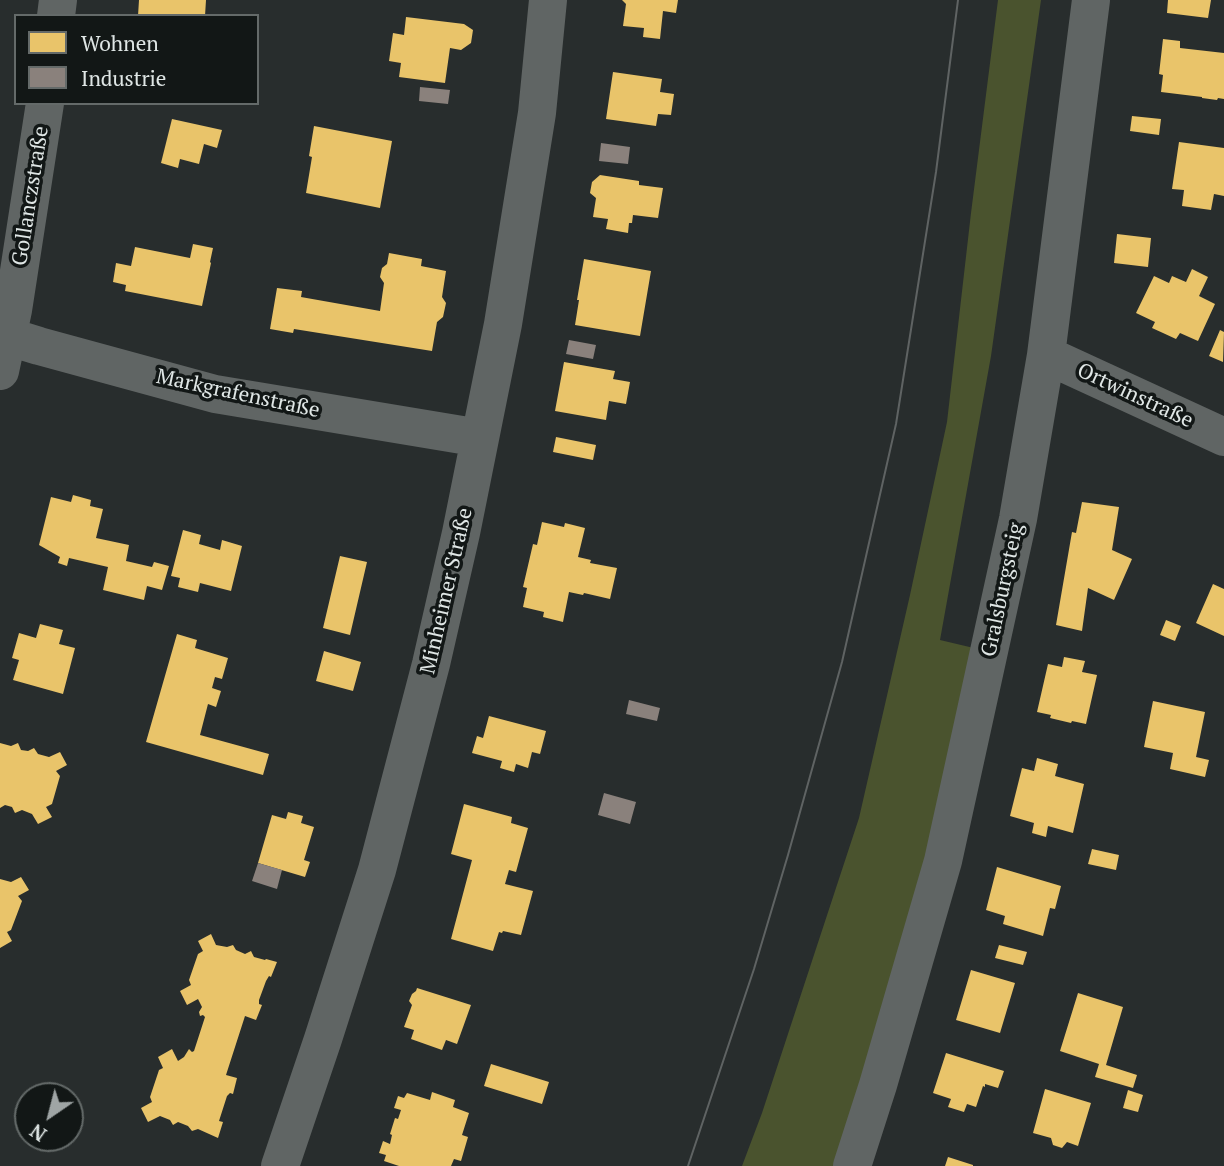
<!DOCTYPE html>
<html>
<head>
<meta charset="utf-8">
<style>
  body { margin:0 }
  #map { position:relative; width:1224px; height:1166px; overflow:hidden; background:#282d2d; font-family:"PT Serif",serif }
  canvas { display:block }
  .legend { position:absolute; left:14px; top:14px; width:245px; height:91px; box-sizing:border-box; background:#121716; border:2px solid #646a69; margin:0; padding:9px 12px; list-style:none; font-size:21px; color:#dfe6e5 }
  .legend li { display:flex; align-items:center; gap:14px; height:35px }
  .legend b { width:35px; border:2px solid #646a69 }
  .north { position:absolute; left:14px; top:1082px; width:70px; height:70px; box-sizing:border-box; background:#121716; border:2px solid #646a69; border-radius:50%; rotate:215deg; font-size:19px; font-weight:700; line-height:28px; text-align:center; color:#dfe6e5 }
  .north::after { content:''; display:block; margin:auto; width:24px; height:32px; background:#9fa5a5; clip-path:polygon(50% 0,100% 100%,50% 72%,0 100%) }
</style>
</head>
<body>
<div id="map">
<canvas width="1224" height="1166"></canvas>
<ul class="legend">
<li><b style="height:19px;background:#e9c46a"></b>Wohnen</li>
<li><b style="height:19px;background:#8a817c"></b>Industrie</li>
</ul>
<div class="north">N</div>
</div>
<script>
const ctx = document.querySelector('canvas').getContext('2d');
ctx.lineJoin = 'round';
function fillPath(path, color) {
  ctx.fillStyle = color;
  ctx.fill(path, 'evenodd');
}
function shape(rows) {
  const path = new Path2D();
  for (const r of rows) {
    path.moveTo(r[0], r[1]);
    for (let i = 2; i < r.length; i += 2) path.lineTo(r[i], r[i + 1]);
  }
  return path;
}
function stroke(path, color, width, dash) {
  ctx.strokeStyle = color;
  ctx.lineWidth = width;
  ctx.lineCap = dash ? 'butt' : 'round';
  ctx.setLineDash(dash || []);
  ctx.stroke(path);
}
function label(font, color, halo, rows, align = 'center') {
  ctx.font = font + ' "PT Serif",serif';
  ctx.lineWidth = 7;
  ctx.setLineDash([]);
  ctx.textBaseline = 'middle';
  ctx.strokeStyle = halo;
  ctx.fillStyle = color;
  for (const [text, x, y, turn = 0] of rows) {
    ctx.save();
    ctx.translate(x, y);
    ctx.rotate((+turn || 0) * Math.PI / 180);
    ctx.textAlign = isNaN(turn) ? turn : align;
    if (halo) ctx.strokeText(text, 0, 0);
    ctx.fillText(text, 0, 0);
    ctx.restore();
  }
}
fillPath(shape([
  [998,0,1041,0,991,356,940,640,978,649,929,856,842,1166,742,1166,762,1113,859,818,910,595,947,422,971,213]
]), '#4a532e');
fillPath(shape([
  [139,0,206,0,205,16,138,16],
  [622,0,678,0,676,13,663,11,660,39,643,37,644,28,623,26,626,4],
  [1168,0,1211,0,1208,18,1167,13],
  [406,17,464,24,473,30,471,43,461,50,450,48,445,83,399,77,401,63,389,61,393,33,404,35],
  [1163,39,1180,41,1180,48,1224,53,1224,99,1218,98,1217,100,1202,98,1202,97,1161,92,1163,75,1159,74],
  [613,72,662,79,660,92,674,94,671,115,658,114,656,126,606,119],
  [1132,116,1161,119,1159,135,1130,131],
  [172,119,222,130,217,148,204,144,199,164,180,159,178,168,161,163],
  [314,126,392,141,380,208,306,193,312,157,309,156],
  [1179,142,1224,148,1224,196,1214,194,1211,210,1182,206,1184,190,1172,189],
  [600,175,639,181,639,185,663,188,658,218,633,215,632,223,629,223,628,233,606,229,608,219,593,217,596,198,590,193,592,182],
  [1117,234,1151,238,1148,267,1114,263],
  [193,244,213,248,210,262,211,263,202,306,125,291,126,285,113,282,116,263,131,266,135,247,190,258],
  [389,253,422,259,421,266,446,271,442,297,446,303,443,317,437,322,432,351,294,329,293,333,270,329,277,288,302,291,301,297,380,311,384,283,380,277,382,268,387,264],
  [584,259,651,271,640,336,575,325,579,300,577,300],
  [1192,269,1208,277,1199,296,1215,304,1198,341,1180,333,1176,339,1163,333,1152,328,1155,322,1136,313,1154,276,1169,283,1172,276,1186,282],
  [1220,330,1224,332,1223,362,1209,356],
  [564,362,615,371,613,379,630,382,626,404,609,401,606,420,555,411],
  [556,437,596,445,593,460,553,452],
  [73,495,91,500,90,506,103,509,96,538,129,545,126,561,152,567,154,562,169,566,162,590,147,586,144,600,103,590,108,567,69,558,67,566,58,563,60,557,39,545,51,497,71,502],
  [1082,502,1119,507,1112,550,1132,559,1114,600,1088,588,1082,631,1056,625,1072,532,1076,533],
  [542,522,564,527,565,523,585,528,578,557,591,560,590,563,617,568,610,599,584,593,583,595,569,592,563,622,543,617,544,612,523,607,527,588,523,587,533,544,537,545],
  [183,530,201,535,199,544,220,550,222,540,242,546,231,591,200,583,198,592,178,587,180,578,171,576],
  [340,556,367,562,350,635,323,628],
  [1213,584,1224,589,1224,636,1196,623],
  [1166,620,1181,626,1175,641,1160,635],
  [40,624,63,630,59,644,75,648,63,694,13,680,19,660,12,658,19,633,36,638],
  [177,634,197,640,195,648,228,658,222,679,215,677,212,688,221,691,216,707,208,704,200,735,269,754,263,775,146,742],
  [324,651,361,662,353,691,316,681],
  [1064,657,1085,661,1082,672,1097,675,1086,724,1072,721,1071,723,1050,718,1051,715,1037,712,1048,664,1062,667],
  [1153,701,1205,712,1196,757,1209,760,1205,777,1170,769,1173,753,1144,747],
  [489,716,546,731,540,754,532,752,528,768,516,764,514,772,500,768,502,761,472,753,477,736,483,738],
  [0,743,11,746,18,743,21,750,28,751,34,748,38,754,49,757,60,752,67,765,56,771,60,776,52,804,46,807,52,817,38,824,32,814,22,810,15,813,12,807,5,805,0,808],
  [1037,758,1058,764,1055,776,1084,784,1073,833,1048,826,1046,837,1032,833,1034,823,1010,816,1022,768,1034,771],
  [464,804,512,817,511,823,528,828,516,872,509,870,505,884,533,891,521,935,503,931,502,933,499,932,493,951,451,939,472,860,451,854],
  [288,812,303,816,301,823,314,827,304,860,310,862,305,877,258,863,272,815,286,819],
  [1092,849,1119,855,1116,870,1088,864],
  [997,867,1061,886,1055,909,1050,908,1043,936,1003,924,1005,916,986,910],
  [21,877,29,890,18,896,22,901,11,930,7,932,12,941,0,948,0,879,11,882],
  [211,934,216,945,227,947,233,945,236,950,245,954,251,951,254,957,265,960,266,959,277,962,271,977,269,976,266,981,259,1000,259,1004,262,1005,256,1020,245,1016,226,1075,237,1078,233,1094,230,1093,227,1096,219,1121,223,1122,218,1138,198,1129,192,1131,188,1126,178,1122,173,1125,170,1120,160,1116,148,1122,141,1108,152,1102,150,1097,159,1070,163,1068,158,1057,172,1049,178,1061,184,1057,189,1049,192,1052,194,1051,205,1017,203,1015,200,1016,199,1012,202,1007,198,999,187,1005,180,991,191,985,189,980,198,954,203,951,198,941],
  [999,945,1027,952,1023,965,995,958],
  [971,970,1015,983,1000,1033,956,1020],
  [417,988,471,1005,457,1044,446,1040,442,1050,411,1039,414,1030,404,1027,412,1005,409,1001,412,994,416,991],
  [1078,993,1123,1007,1106,1065,1137,1075,1133,1088,1095,1077,1099,1064,1060,1051],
  [946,1053,1004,1071,998,1088,985,1084,985,1087,983,1086,976,1107,967,1104,964,1112,948,1107,951,1099,933,1093],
  [491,1064,549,1082,542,1104,484,1086],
  [1045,1089,1091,1103,1078,1146,1067,1142,1062,1148,1053,1145,1051,1138,1033,1133],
  [1128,1090,1143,1095,1138,1112,1123,1108],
  [432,1092,455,1100,453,1107,469,1113,462,1135,468,1137,461,1161,454,1159,451,1166,399,1166,384,1161,386,1155,379,1153,383,1141,390,1144,392,1135,390,1134,395,1118,398,1119,401,1110,394,1108,398,1096,404,1098,407,1093,430,1100],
  [948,1157,973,1165,973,1166,945,1166]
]), '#e9c46a');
fillPath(shape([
  [420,87,450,90,448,104,419,101],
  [601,143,630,147,628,164,599,161],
  [569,340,596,345,593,359,566,354],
  [629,700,660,708,657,721,626,714],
  [604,793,636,802,630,824,598,815],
  [258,863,282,870,277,889,252,881]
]), '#8a817c');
stroke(shape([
  [56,16,58,0],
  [0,334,39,346,215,394,480,438],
  [1046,355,1224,437],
  [0,371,13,310,45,103],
  [280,1166,323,1039,377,870,431,664,461,533,503,324,537,113,548,0],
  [852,1166,878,1085,943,861,1018,519,1046,355,1091,0]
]), '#606564', 38);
stroke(shape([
  [688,1166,754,969,788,855,842,662,896,424,936,172,958,0]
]), '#5f6363', 2);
label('21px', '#dfe6e5', '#121716', [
  ["Gollanczstraße",31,196,-81],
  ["Markgrafenstraße",238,394,12],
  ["Ortwinstraße",1135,396,25],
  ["Gralsburgsteig",1003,590,-78],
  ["Minheimer Straße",447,591,-77]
]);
</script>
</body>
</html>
